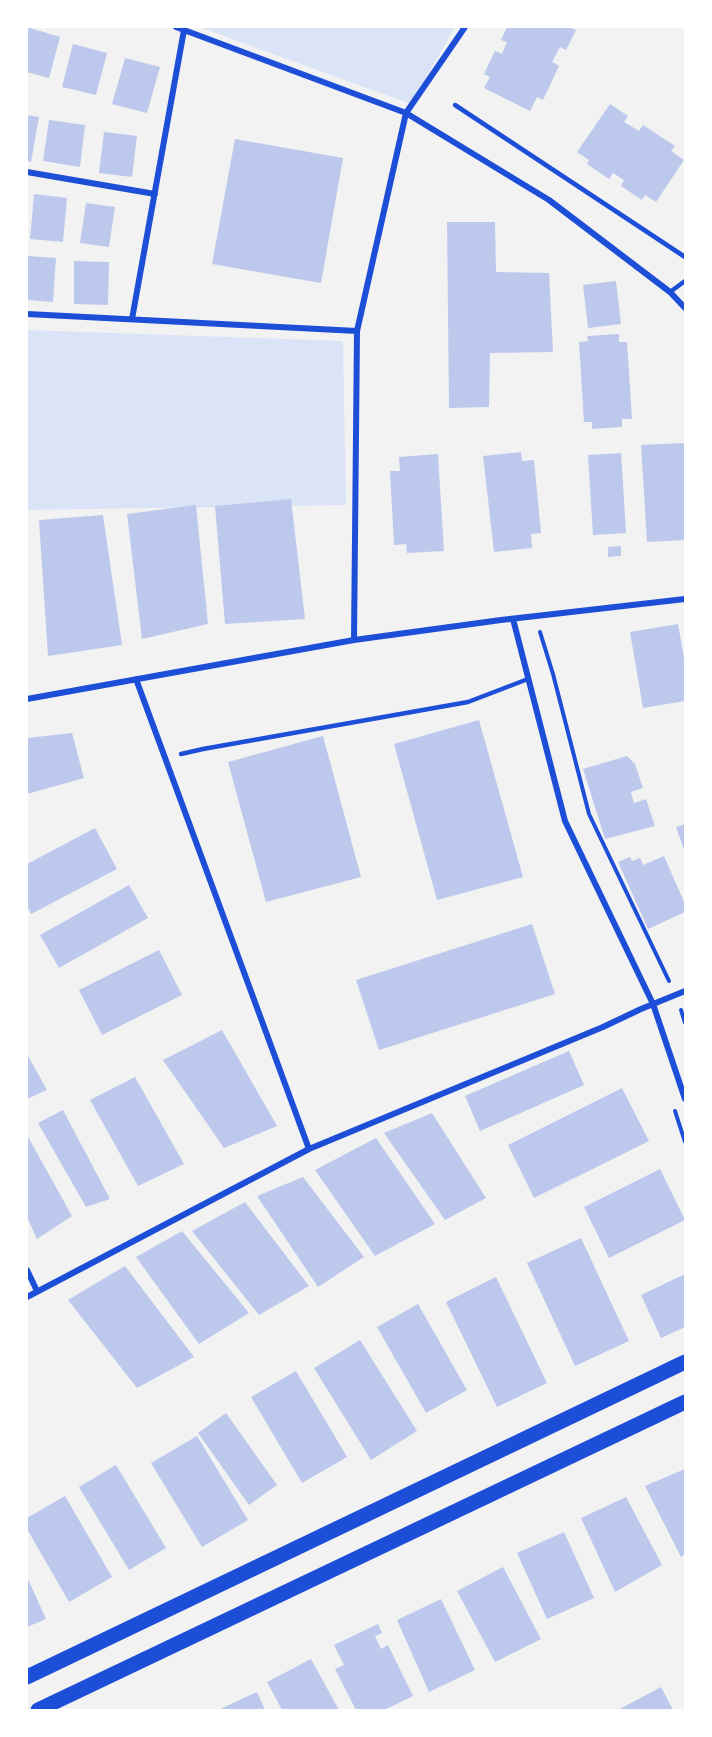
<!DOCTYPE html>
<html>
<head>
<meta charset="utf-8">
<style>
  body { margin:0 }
  #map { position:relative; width:712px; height:1737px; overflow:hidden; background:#f2f2f2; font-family:Inter,sans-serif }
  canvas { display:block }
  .frame { position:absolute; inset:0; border:28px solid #fff; pointer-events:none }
</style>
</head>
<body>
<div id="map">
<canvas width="712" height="1737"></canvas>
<div class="frame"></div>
</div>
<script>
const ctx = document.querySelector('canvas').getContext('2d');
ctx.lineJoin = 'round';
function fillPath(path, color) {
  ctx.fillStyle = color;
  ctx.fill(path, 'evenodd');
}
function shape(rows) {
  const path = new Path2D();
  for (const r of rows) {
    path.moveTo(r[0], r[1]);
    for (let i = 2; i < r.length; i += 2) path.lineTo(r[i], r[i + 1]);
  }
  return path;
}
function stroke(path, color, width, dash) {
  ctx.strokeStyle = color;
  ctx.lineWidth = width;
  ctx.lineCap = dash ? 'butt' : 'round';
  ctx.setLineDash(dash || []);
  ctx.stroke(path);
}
fillPath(shape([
  [199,27,455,27,411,104],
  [27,330,343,341,346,505,27,510]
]), '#dbe4f7');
fillPath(shape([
  [27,27,60,37,49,78,27,72],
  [507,27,569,27,576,30,566,50,560,47,552,62,559,66,543,100,537,97,530,111,484,88,490,77,484,74,495,51,502,54,507,42,501,40],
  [73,44,107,53,96,95,62,87],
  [125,58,160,67,147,113,112,104],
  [610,104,628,116,624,122,639,131,643,125,675,146,671,151,684,160,656,202,645,195,642,200,621,186,624,180,613,173,609,179,587,164,589,160,577,152],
  [27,115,39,117,31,162,27,161],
  [49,120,85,125,80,167,43,161],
  [104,132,137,136,132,177,99,173],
  [235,139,343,158,321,283,212,264],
  [34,194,67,198,63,242,30,239],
  [86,203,115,207,109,247,80,243],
  [447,222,495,222,496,272,549,273,553,352,490,353,489,407,449,408],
  [27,256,56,258,53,302,27,300],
  [74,261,109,262,108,305,74,304],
  [616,281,621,324,588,328,583,285],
  [619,334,619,342,627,342,632,419,622,419,622,427,592,429,592,422,584,422,579,342,588,341,587,336],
  [685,443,685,540,647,542,641,445],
  [521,452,522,461,534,460,541,533,531,534,532,548,494,552,483,456],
  [621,453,626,533,593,535,588,455],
  [438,454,444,551,407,553,406,544,394,545,390,471,400,471,399,457],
  [291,499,305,619,225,624,215,506],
  [196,505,208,624,142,639,127,514],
  [103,515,122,645,48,656,39,520],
  [621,546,621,556,608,557,608,547],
  [678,624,685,663,685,701,643,708,630,632],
  [479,720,523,877,437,900,394,744],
  [72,733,84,778,27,794,27,738],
  [323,736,361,877,266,902,228,762],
  [627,756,635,764,643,788,631,792,634,803,646,799,655,826,605,839,583,769],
  [685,824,685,853,676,827],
  [95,828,117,869,31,914,27,906,27,864],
  [664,856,685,904,685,912,648,929,618,862,630,857,632,861,640,858,643,865],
  [129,885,148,918,59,968,40,935],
  [532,924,555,994,379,1050,356,980],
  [159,950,182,995,102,1035,79,990],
  [222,1030,277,1126,224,1148,163,1060],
  [569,1051,584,1085,480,1131,465,1096],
  [27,1054,47,1090,27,1099],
  [135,1077,184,1164,138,1186,90,1100],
  [622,1088,649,1141,534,1198,508,1145],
  [63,1110,110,1199,86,1207,38,1123],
  [432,1113,486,1198,445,1220,384,1133],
  [27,1135,72,1216,37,1239,27,1217],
  [376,1138,435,1224,375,1256,315,1170],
  [660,1169,685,1220,609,1258,584,1207],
  [303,1177,364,1257,318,1287,257,1196],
  [245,1202,309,1286,259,1315,192,1231],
  [182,1231,249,1313,199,1344,136,1257],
  [581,1238,629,1341,575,1366,527,1263],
  [125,1266,194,1357,137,1388,68,1300],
  [685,1274,685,1327,661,1338,641,1295],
  [496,1277,547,1383,497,1407,446,1302],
  [418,1304,467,1390,426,1413,377,1327],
  [360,1340,417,1431,371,1460,314,1368],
  [296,1371,347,1457,302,1483,251,1397],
  [226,1413,277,1485,249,1505,198,1433],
  [197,1436,248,1520,202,1547,151,1463],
  [116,1465,166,1548,129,1570,79,1487],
  [685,1469,685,1554,681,1557,645,1486],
  [65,1496,112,1577,69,1602,27,1529,27,1518],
  [626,1497,662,1565,615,1592,581,1518],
  [564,1532,594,1598,547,1619,517,1553],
  [503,1567,541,1639,495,1662,457,1591],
  [27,1577,46,1619,27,1627],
  [441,1599,475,1670,429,1692,397,1620],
  [378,1624,382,1633,375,1636,381,1649,388,1645,413,1696,384,1710,356,1710,335,1669,344,1665,334,1645],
  [311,1659,339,1710,282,1710,267,1682],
  [661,1687,673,1710,618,1710],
  [257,1692,265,1710,218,1710]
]), '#bdc9ec');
stroke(shape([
  [540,632,553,674,589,814,669,981],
  [681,1010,685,1023],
  [675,1111,685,1142]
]), '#1d4ed8', 4);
stroke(shape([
  [455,105,685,257],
  [670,292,685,281],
  [181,754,203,749,468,702,528,679]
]), '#1d4ed8', 4.5);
stroke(shape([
  [176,27,406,113,549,200,670,292,685,308],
  [27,172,155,194],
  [27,314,357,331],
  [132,319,184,30],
  [513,619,565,821,653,1004,685,1099],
  [354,640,357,331,406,113,465,27],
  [136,679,309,1149],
  [27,699,354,640,501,620,685,599],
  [27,1270,37,1291],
  [27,1297,309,1149,603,1027,641,1009,685,991]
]), '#1d4ed8', 6);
stroke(shape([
  [27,1677,685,1362],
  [38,1710,685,1402]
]), '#1d4ed8', 15);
</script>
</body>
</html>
